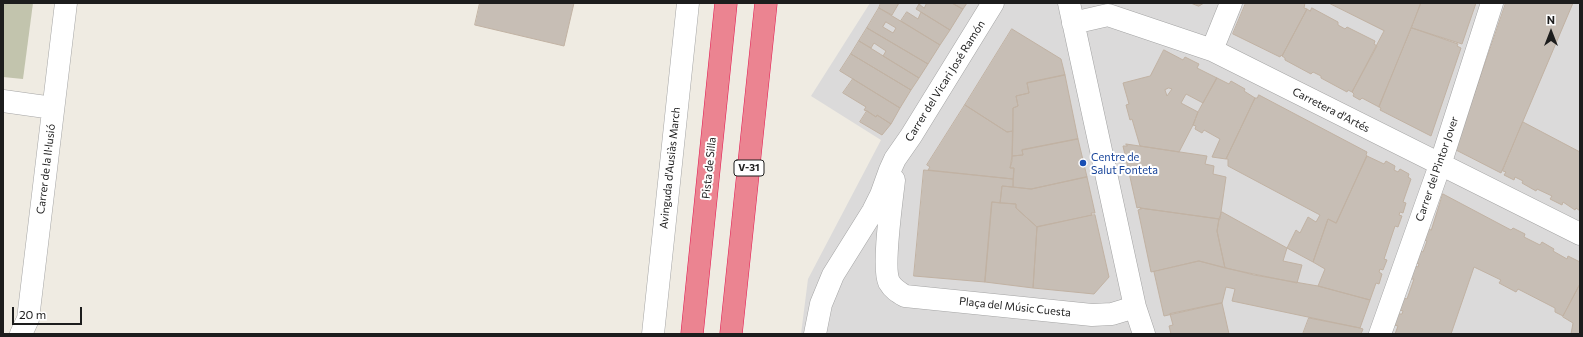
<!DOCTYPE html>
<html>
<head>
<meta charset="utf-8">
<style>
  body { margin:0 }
  #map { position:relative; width:1583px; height:337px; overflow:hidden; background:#efebe2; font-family:Commissioner,sans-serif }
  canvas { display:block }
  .frame { position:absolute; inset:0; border:4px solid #1d1d1d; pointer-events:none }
  .north { position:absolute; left:1531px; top:12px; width:40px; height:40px; -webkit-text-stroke:3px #fff; paint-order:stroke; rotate:0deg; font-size:11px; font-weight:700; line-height:16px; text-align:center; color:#1d1d1d }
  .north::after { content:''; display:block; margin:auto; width:14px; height:18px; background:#1d1d1d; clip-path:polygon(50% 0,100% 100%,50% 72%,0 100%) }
  .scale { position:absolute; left:12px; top:307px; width:70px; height:18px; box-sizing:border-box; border:2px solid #1d1d1d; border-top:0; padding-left:5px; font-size:12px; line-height:14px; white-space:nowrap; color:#1d1d1d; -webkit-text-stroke:3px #fff; paint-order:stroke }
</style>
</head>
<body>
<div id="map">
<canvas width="1583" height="337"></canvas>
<div class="frame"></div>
<div class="north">N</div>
<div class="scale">20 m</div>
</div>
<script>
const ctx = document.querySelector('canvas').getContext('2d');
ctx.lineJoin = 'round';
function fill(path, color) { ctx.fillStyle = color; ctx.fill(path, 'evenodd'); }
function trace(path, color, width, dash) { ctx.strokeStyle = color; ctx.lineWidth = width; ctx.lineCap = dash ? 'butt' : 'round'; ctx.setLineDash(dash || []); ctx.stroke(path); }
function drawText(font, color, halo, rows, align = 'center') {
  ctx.font = font + ' Commissioner,sans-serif'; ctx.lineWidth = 4; ctx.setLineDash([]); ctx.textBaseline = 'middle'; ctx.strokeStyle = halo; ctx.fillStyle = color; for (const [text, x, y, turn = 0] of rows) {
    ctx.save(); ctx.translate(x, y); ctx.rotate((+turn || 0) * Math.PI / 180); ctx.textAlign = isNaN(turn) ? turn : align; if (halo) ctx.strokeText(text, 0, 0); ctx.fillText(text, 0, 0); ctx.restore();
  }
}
fill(new Path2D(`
  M870,3H1580V334H801L808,279L881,140L811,96Z`), '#dbdada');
fill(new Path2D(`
  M3,3H33L23,79L3,77Z`), '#c2c4ad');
const building = new Path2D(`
  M480,3H574L564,46L475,25Z
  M881,3H899L892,15L879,8Z
  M927,3H952L963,9L950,30L916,9L919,4L924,8Z
  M952,3H967L963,9Z
  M1191,3H1204L1199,6Z
  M1246,3H1305L1304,8L1307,9L1282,56L1281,55L1280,57L1233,34Z
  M1329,3H1421L1379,107L1362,98L1360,100L1353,96L1354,94L1352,92L1384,31Z
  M1421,3H1476L1462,44L1412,28Z
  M1506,3H1573L1501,173L1456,150Z
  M879,8L940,45L928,64L867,28ZM886,22L896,28L893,33L883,27Z
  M1312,8L1338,22V25L1345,29L1347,27L1375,41L1374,44L1377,46L1352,92L1348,90L1347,92L1321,78V76L1313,72L1311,74L1285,60V58L1282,56L1307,9L1310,11Z
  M907,12L918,19L921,12L950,30L940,45L901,21Z
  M867,28L928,64L919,78L883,56L886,51L874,43L871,48L859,41Z
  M1412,28L1458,44L1457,46L1461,48L1431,136L1380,110L1381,108L1379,107Z
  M1012,29L1061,59L1065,75L1027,83L1029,93L1016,96L1018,106L1013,108V131L1007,132L965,105Z
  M859,41L919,78L911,90L851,54Z
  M1164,50L1183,60L1185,57L1199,64L1197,68L1217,78L1203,103L1186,94L1181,103L1198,112L1193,125L1179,152L1140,146L1132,119L1130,120L1126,105L1129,104L1123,83L1150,76ZM1169,88L1172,89L1167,96L1165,90Z
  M851,54L911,90L900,108L840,71Z
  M1065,75L1078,139L1022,150L1023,155L1012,156L1013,108L1018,106L1016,96L1029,93L1027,83Z
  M1217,78L1229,84L1231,81L1245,89L1244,91L1255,98L1226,159L1212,157L1220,139L1204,130L1202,133L1195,129L1196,126L1193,125L1198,112Z
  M853,79L900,108L891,124L877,115L876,117L867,111L864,110L866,107L843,93Z
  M1259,95L1367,152L1366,155L1367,156L1336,223L1328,219L1313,262L1287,248L1296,230L1300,233L1308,217L1316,222L1320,215L1228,166V159H1226L1255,98H1257Z
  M965,105L1007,132L1013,131L1012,161L1010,168H1014L1013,179L928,170L930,167L927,165Z
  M867,111L876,117L877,115L891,124L882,135L860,122Z
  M1523,122L1580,152V211L1576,208L1575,210L1563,202L1562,205L1550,199L1552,196L1537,189L1536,191L1522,183L1523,181L1515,177L1514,180L1504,175L1506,172L1503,171Z
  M1078,139L1087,177L1031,189L1013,187L1014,168H1010L1012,156L1023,155L1022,150Z
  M1126,144L1207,156L1205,164L1214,166L1213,174L1226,177L1220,219L1140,208V207L1137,208L1123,146H1127Z
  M1367,156L1384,164L1386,161L1395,166L1394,170L1398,172L1400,169L1409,174L1408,177L1411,179L1403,202L1406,203L1403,213L1400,212L1399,215L1402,216L1398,227L1395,226L1384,259L1387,260L1383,270L1380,269L1379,272L1382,274L1379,284L1376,283L1370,300L1318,286L1325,269L1313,262L1328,219L1336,223Z
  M924,170L1013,179V187L1002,186L1000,203L992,202L985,282L914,276Z
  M1087,177L1095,213H1091L1092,215L1037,227L1016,208V204L1000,203L1002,186L1031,189Z
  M1443,194L1511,230L1513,228L1525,234L1524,237L1540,245L1542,242L1554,249L1553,251L1567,259L1568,256L1580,262V284L1563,316L1555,312V308L1518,289L1516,292L1499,283L1501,280L1474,267L1451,334H1395L1398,326L1394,325L1398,314H1402L1403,311L1400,310L1404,298L1407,299L1414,279H1411L1415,266L1418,267L1419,264L1416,263L1420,251L1423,252L1427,241L1424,240L1428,229L1431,230Z
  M992,202L1016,204V208L1037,227L1033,288L985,282Z
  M1140,208L1219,219L1217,231L1225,268L1199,261L1151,272L1138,210L1141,209Z
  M1222,212L1287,248L1283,261L1302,265L1297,283L1225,268L1217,231L1219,219Z
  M1095,215L1109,277L1094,294L1033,288L1037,227Z
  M1199,261L1254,275L1318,286L1370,300L1360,328L1232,301L1235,289L1226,287L1222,303L1164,316L1154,272Z
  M1580,284V334H1571L1573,323L1563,317Z
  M1222,303L1229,334H1171L1169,326L1173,325L1170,314Z
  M1309,318L1360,328L1363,329L1361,334H1303Z`);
fill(building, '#c7beb5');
trace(building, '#c1b2a3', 1);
const minor = new Path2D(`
  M1069,3L1135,307L1144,334
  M1073,23L1108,15L1212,50L1580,234
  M1212,50L1231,3
  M3,101L53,108
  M894,180C892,199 882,267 889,282C893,289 898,292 905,296L1092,315L1112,314L1135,307
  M21,334L28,319L66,3
  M653,334L688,3
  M815,334L821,304L833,275L873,211L881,195L890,170L895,159L911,136L993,3
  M1380,334L1440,165L1492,3`);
const highway = new Path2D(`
  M692,334L726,3
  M731,334L766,3`);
trace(minor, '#a4a4a4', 23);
trace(highway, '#e21a51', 23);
trace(minor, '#fff', 22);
trace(highway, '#eb8491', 22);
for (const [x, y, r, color] of [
  [1083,163,4,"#1a4fb4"]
]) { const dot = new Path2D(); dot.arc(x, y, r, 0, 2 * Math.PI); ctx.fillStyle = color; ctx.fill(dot); trace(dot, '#fff', 1.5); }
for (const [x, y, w] of [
  [749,168,30]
]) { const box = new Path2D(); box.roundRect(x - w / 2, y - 8, w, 16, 3); ctx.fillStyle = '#fff'; ctx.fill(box); trace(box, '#1d1d1d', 1); }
drawText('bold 10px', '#1d1d1d', null, [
  ["V-31",749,168]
]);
drawText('11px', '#1d1d1d', '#fff', [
  ["Carrer del Vicari José Ramón",945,81,-58],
  ["Carretera d'Artés",1331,110,27],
  ["Avinguda d'Ausiàs March",670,168,-84],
  ["Pista de Silla",709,168,-84],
  ["Carrer de la Il·lusió",46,169,-83],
  ["Carrer del Pintor Jover",1437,169,-71],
  ["Plaça del Músic Cuesta",1015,307,6]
]);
drawText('11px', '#164399', '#fff', [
  ["Centre de",1091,157],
  ["Salut Fonteta",1091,170]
], 'left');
</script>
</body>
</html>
